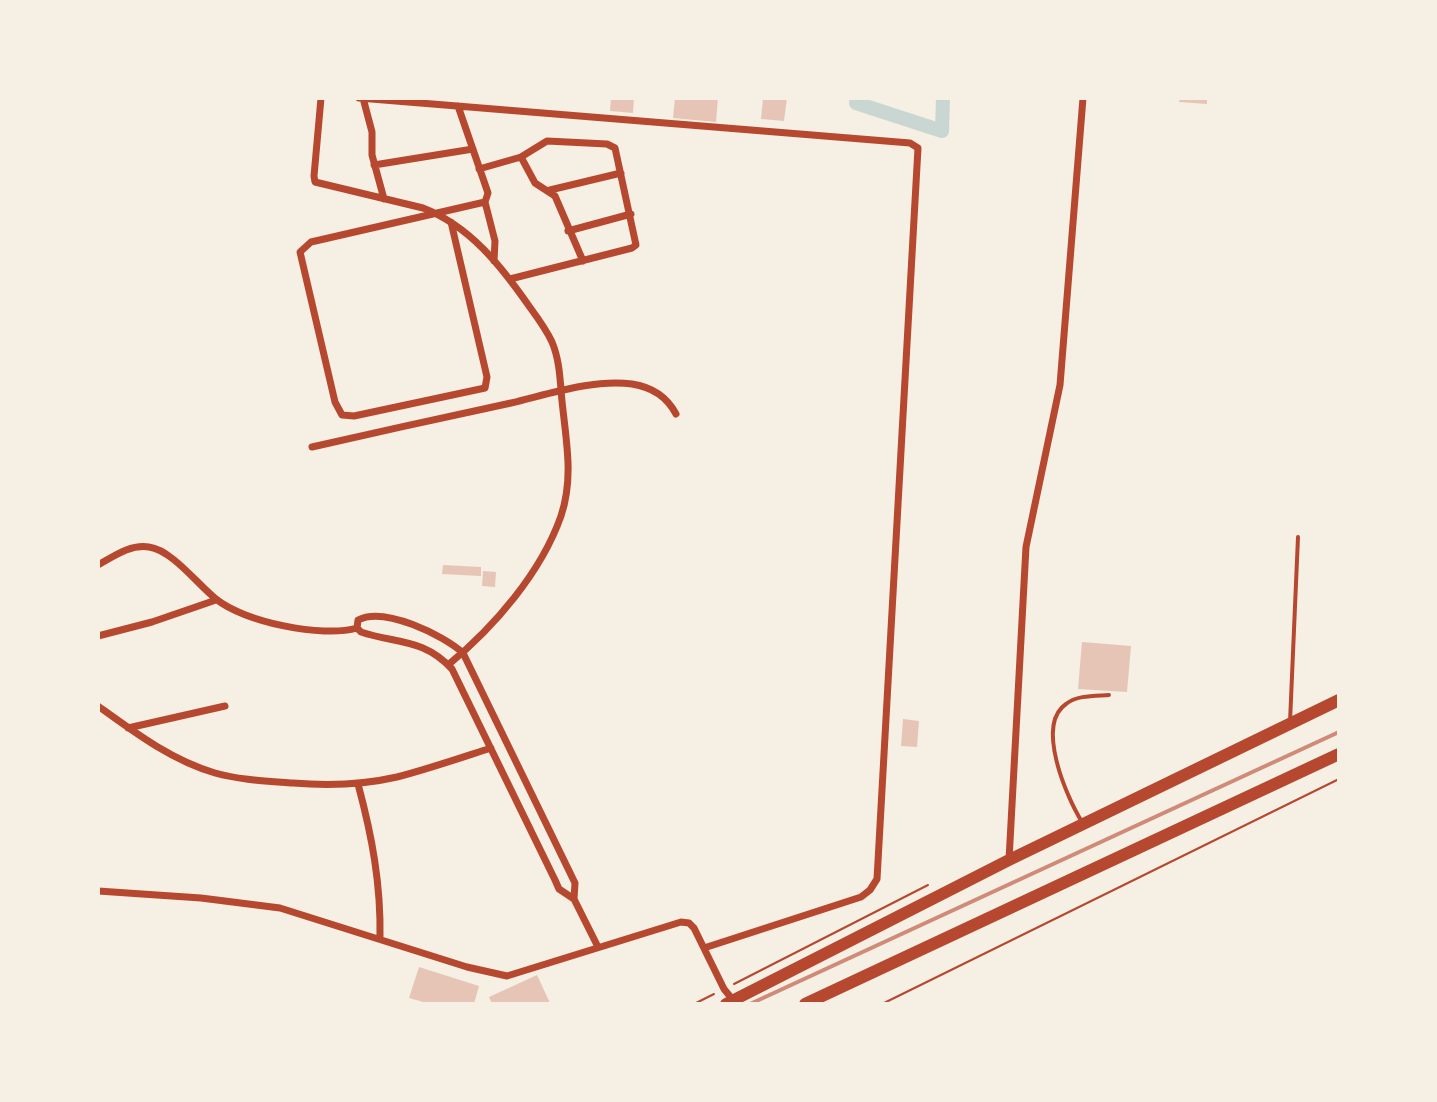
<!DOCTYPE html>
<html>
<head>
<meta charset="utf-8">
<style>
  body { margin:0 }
  #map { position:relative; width:1437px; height:1102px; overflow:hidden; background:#f6efe4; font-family:Poppins,sans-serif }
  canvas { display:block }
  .frame { position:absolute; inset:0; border:100px solid #f6efe4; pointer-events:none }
</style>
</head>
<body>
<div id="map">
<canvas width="1437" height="1102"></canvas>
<div class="frame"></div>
</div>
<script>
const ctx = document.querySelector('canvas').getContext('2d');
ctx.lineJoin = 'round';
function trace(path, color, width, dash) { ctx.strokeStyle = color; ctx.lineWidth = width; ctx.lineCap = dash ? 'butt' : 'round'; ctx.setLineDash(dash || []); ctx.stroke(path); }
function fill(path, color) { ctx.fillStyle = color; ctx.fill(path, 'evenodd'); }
trace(new Path2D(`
  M857,98L856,103L942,131L943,98`), '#c9d6d2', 14);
fill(new Path2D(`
  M611,98H634L633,113L610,111Z
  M675,98H718L716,122L673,118Z
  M763,98H787L784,121L761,119Z
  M1180,98H1207V104L1179,102Z
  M443,565L481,567V576L442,574Z
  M483,571L496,572L495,587L482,586Z
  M1082,642L1131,646L1127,692L1078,689Z
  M903,719L919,721L917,747L901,746Z
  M419,967L479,986L474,1004H430L409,998Z
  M537,975L550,1003L492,1004L489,997Z`), '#e6c5b7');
trace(new Path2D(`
  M734,984L928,885
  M694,1004L714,994
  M882,1004L1339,779`), '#b5482f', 2);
trace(new Path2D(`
  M1290,722L1298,537
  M1082,822C1067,798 1035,725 1066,704C1077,695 1095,696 1109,695`), '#b5482f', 4);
trace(new Path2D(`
  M321,98L314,176L315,182L423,208C470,226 501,266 529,306C537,317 546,329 552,342C560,361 560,381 562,401C566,441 574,477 561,516C541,573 494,627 448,665
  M359,98L910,143L918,148L877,879L870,890L861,897L704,948
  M363,98L372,132V155L384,199
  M521,157L535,183L555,196L583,261
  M374,165L473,149
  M479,169L521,157L547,141L607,144L615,148L636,245L632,248L510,279
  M550,190L621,173
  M485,202L495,241L494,261
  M451,222L487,377L485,388L354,416L342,415L335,402L300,252L311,242L485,202L488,193L458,106
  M568,231L631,214
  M312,447C378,432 445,417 511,403C549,394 593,379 632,384C652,387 667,397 676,414
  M98,565C114,556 130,544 149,547C172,550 198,585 216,599C244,622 322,638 357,628
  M98,636L152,622L216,600
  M98,706C134,732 171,760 215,773C240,780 267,781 293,783C329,786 362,785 397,777C428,769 460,758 491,748
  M128,728L225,706
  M358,784C372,836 381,884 380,938
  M1009,860L1026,547L1060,385L1083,98
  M98,891L201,898L280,908L467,967L507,976L681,922L689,923L694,928L724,989L733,1000
  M574,899L559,889L555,880L452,669C423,638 397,644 361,632L357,628L358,620C384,606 443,635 463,653L575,883L574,899L598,947`), '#b5482f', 7);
trace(new Path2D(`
  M726,1004L1009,860L1339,700
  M805,1004L1339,754`), '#b5482f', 12);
trace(new Path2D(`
  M750,1004L1339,732`), '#cf8b77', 4);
</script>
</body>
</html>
